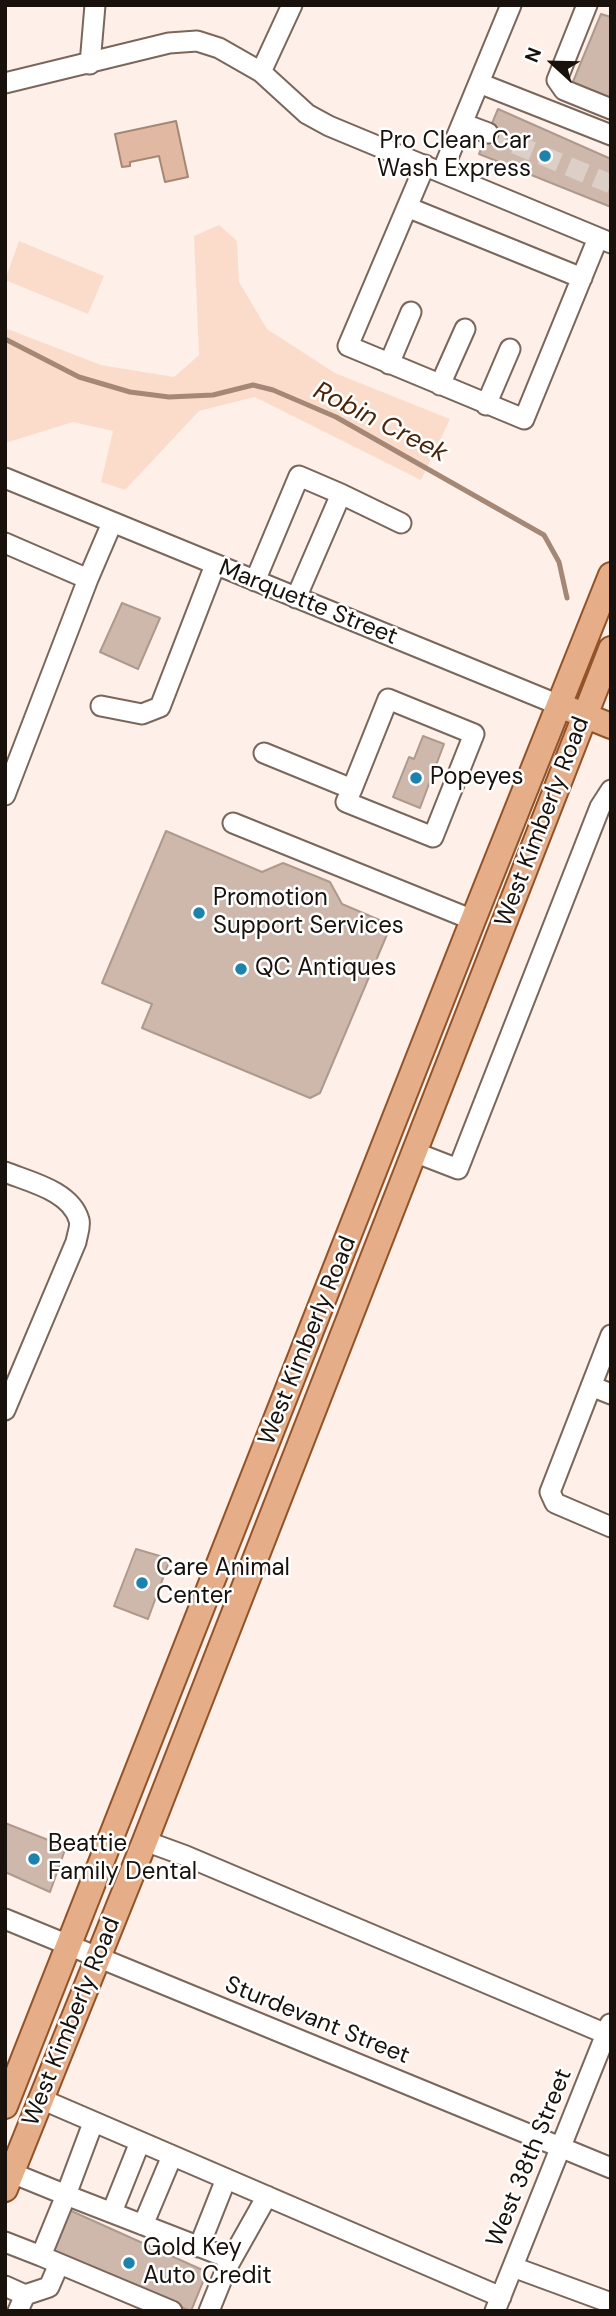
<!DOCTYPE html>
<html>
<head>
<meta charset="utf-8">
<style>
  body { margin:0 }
  #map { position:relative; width:616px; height:2316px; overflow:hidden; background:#fef0e8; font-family:"DM Sans",sans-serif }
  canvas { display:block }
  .frame { position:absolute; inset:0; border:7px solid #18110c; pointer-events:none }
  .north { position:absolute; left:518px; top:28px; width:70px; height:70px; -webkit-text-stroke:5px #fff; paint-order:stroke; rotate:292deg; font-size:19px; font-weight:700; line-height:28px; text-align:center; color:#18110c }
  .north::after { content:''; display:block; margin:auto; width:24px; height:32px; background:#18110c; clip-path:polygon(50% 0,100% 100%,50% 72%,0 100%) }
</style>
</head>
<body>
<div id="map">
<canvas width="616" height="2316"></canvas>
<div class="frame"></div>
<div class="north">N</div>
</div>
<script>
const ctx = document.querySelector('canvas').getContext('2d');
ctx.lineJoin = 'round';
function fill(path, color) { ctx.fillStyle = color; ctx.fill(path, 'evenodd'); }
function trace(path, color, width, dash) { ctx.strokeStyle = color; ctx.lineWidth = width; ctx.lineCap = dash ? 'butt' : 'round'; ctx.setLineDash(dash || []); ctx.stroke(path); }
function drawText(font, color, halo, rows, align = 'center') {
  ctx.font = font + ' "DM Sans",sans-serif'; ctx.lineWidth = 5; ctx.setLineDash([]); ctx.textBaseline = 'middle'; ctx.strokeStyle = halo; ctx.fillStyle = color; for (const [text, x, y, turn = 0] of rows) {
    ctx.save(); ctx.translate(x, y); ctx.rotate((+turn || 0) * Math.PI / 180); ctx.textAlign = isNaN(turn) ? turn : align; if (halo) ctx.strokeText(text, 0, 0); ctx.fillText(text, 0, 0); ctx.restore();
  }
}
fill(new Path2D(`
  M219,225L237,241L239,282L267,329L335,373L450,419L421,480L255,397L199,411L125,490L101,482L113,431L73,422L5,443V328L101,365L174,377L199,355L194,236Z
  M19,241L104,276L88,314L5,280Z`), '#fbdccb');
const water = new Path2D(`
  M176,121L188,177L165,182L159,156L130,162V166L122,167L115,134Z`);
fill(water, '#e1b9a2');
trace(water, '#a58775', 2);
trace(new Path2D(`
  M5,339L79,377L130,392L169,397L213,395L253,385L273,390L336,417L544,535L559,562L567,598`), '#a58775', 5);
const building = new Path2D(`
  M601,14L611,17V99L572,84Z
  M498,109L611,159V207L479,154Z
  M122,603L160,618L138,669L100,652Z
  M423,736L444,744L420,808L393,797L409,757L414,759Z
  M166,831L262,872L283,863L330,882L342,904L391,925L320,1093L310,1098L142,1028L152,1004L102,983Z
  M136,1549L170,1559L148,1619L114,1606Z
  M5,1823L66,1847L50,1892L5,1872Z
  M67,2209L207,2272L191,2311L48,2255Z`);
fill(building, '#ceb8ab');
trace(building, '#af998d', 2);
trace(new Path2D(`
  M488,133L611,184`), '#dccfc7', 19, [19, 10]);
const minor = new Path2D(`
  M587,5L557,80L564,90L611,109
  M90,64L95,5
  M261,72L292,5
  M5,83L169,43L197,41L219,48L261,72L307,114L329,126L611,243
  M479,83L611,135
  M464,124L488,133
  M425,165L348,346L524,419L598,238
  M442,172L511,5
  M407,207L582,278
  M389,364L411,312
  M440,385L465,329
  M486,405L510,349
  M5,478L559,705
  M341,494L401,523
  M5,543L88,579
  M255,581L299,476L341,494L296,598
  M101,706L142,714L160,707L215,565
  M264,753L352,789L388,699L474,734L433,837L346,802L352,789
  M5,795L88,579L112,523
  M233,823L473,920
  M414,1152L458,1169L600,807L611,790
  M5,1172C30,1182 71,1191 79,1220C81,1226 77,1235 76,1242L5,1410
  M611,1335L550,1492L555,1503L611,1527
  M591,1386L611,1394
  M145,1841L186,1856L611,2036
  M5,1919L611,2168
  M41,2099L501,2297
  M93,2123L66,2195L231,2259
  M112,2212L140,2142
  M143,2225L172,2156
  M5,2242L41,2256L66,2195L12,2173
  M199,2247L226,2179
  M41,2256L172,2311
  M513,2267L611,2303
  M5,2286L25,2295L18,2311
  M25,2295L49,2287L59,2264
  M209,2311L226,2269L267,2196
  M495,2311L610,2024`);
const major = new Path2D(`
  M569,709L611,726
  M5,2106L473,920L611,575
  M5,2189L145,1841L611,649`);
trace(minor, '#7a665a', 23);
trace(major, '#925329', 28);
trace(minor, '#fff', 19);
trace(major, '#e5ad88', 24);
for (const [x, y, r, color] of [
  [545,156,7,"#1d82ac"],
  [416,778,7,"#1d82ac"],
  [199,913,7,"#1d82ac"],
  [241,969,7,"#1d82ac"],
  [142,1583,7,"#1d82ac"],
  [34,1859,7,"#1d82ac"],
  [129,2263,7,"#1d82ac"]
]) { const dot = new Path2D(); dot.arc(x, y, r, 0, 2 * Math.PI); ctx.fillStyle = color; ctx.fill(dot); trace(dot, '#fff', 2.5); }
drawText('24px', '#18110c', '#fff', [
  ["Pro Clean Car",531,142,"right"],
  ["Wash Express",531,170,"right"],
  ["Popeyes",430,778],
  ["Promotion",213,899],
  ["Support Services",213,927],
  ["QC Antiques",255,969],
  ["Care Animal",156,1569],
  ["Center",156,1597],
  ["Beattie",48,1845],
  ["Family Dental",48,1873],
  ["Gold Key",143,2249],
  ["Auto Credit",143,2277]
], 'left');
drawText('24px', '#18110c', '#fff', [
  ["Marquette Street",308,603,22],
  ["West Kimberly Road",543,822,-69],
  ["West Kimberly Road",308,1341,-68],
  ["Sturdevant Street",317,2021,22],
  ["West Kimberly Road",72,2022,-68],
  ["West 38th Street",530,2158,-68]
]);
drawText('italic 26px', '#4b250a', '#fff', [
  ["Robin Creek",380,423,27]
]);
</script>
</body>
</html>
